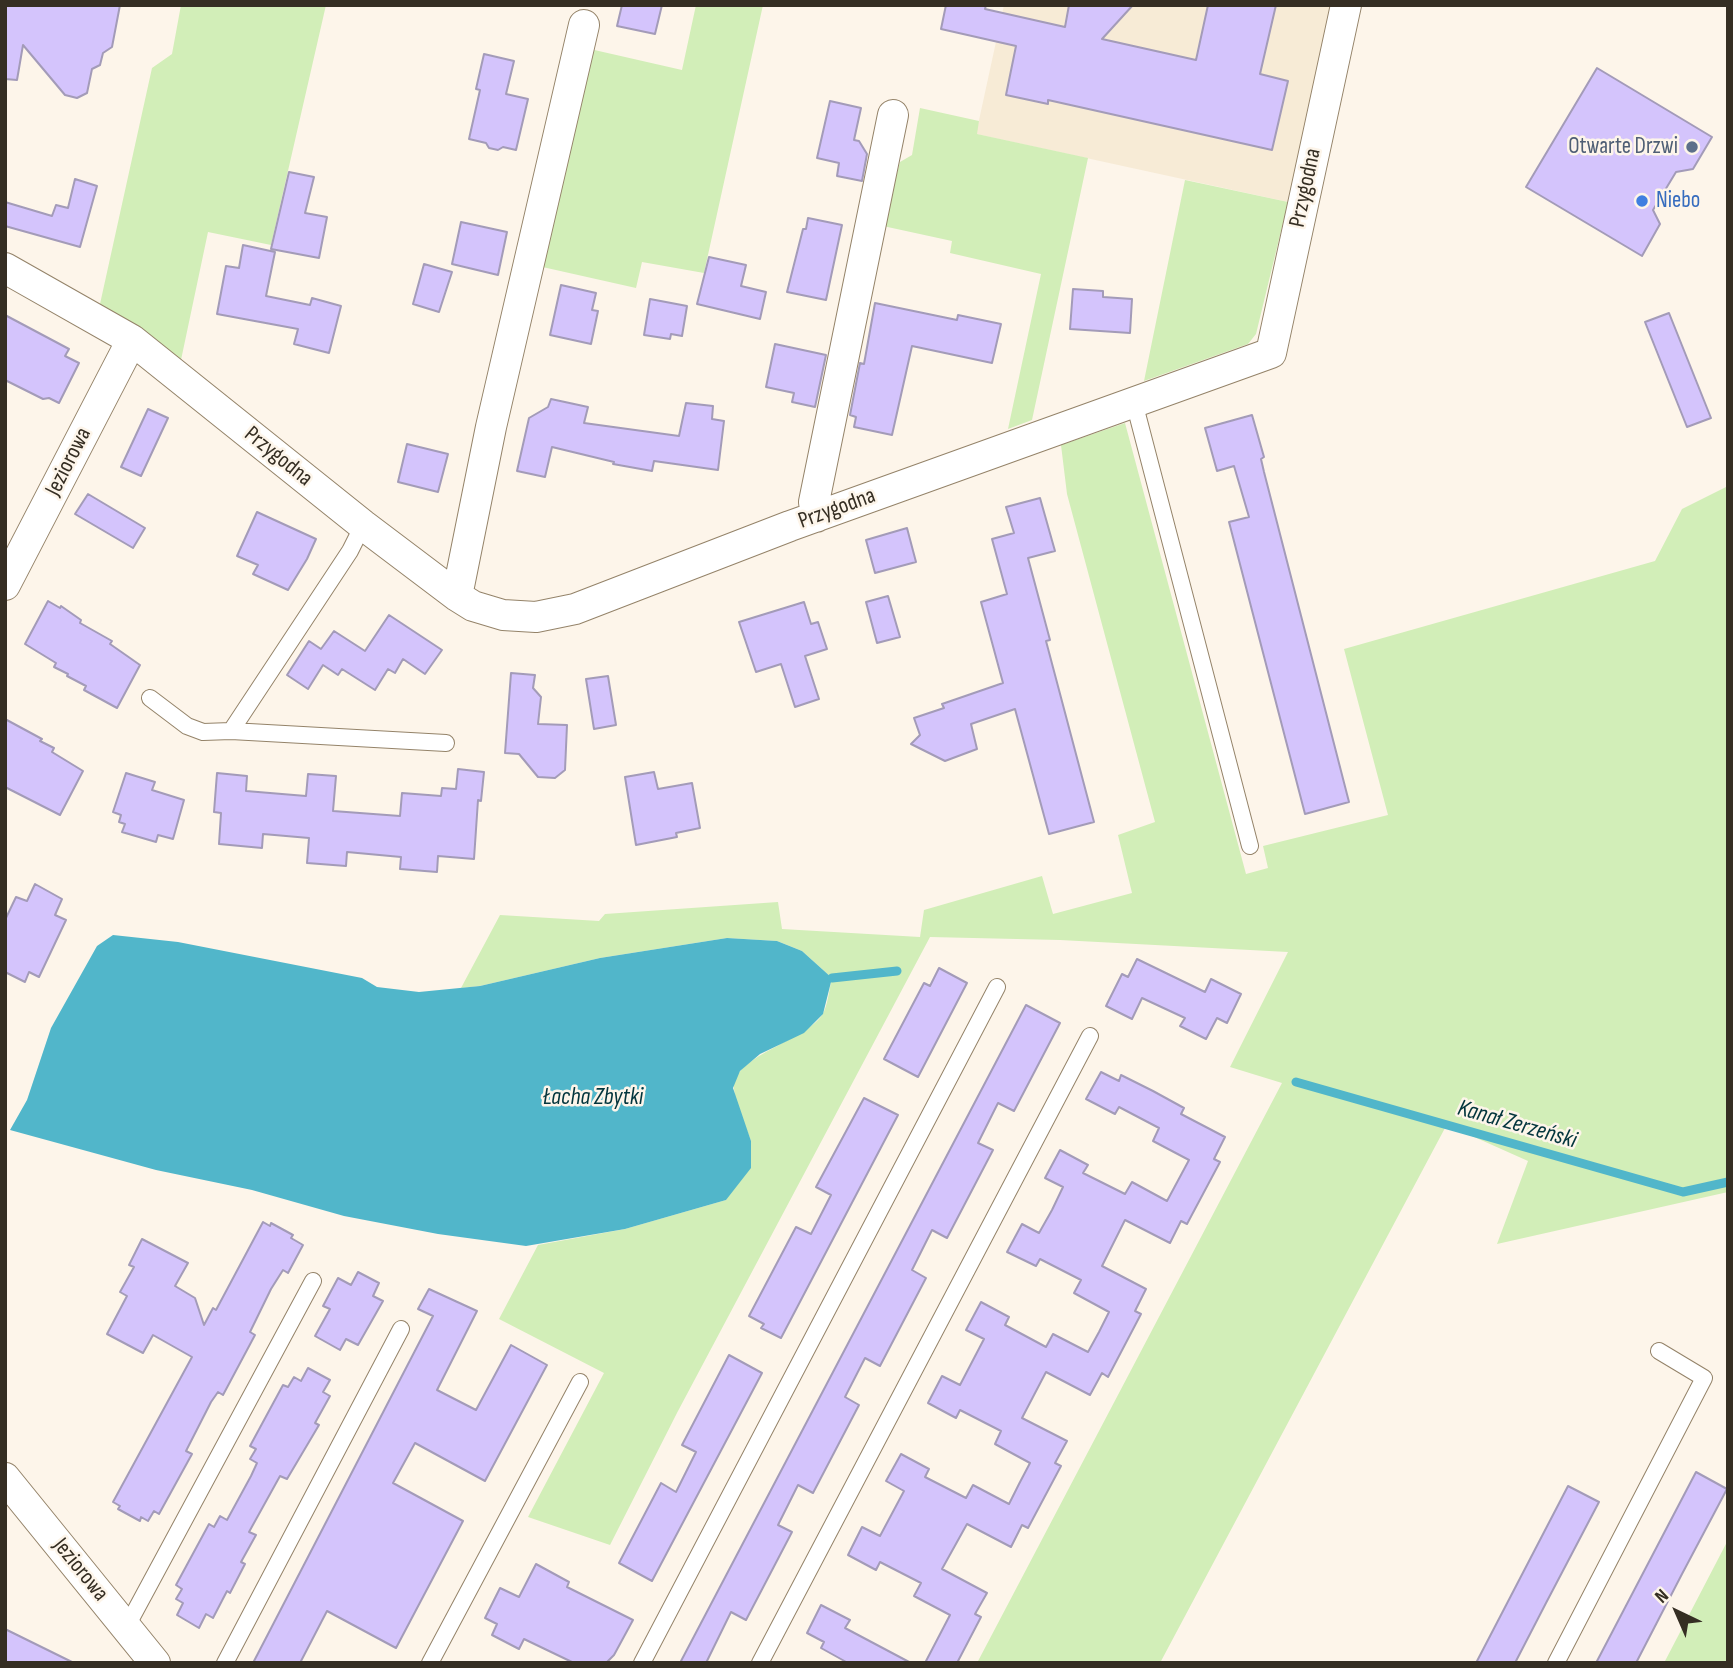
<!DOCTYPE html>
<html>
<head>
<meta charset="utf-8">
<style>
  body { margin:0 }
  #map { position:relative; width:1733px; height:1668px; overflow:hidden; background:#fdf5ea; font-family:"Sofia Sans Condensed",sans-serif }
  canvas { display:block }
  .frame { position:absolute; inset:0; border:7px solid #352e23; pointer-events:none }
  .north { position:absolute; left:1642px; top:1577px; width:70px; height:70px; -webkit-text-stroke:5px #fdf5ea; paint-order:stroke; rotate:316deg; font-size:19px; font-weight:700; line-height:28px; text-align:center; color:#352e23 }
  .north::after { content:''; display:block; margin:auto; width:24px; height:32px; background:#352e23; clip-path:polygon(50% 0,100% 100%,50% 72%,0 100%) }
</style>
</head>
<body>
<div id="map">
<canvas width="1733" height="1668"></canvas>
<div class="frame"></div>
<div class="north">N</div>
</div>
<script>
const ctx = document.querySelector('canvas').getContext('2d');
ctx.lineJoin = 'round';
function fill(path, color) { ctx.fillStyle = color; ctx.fill(path, 'evenodd'); }
function trace(path, color, width, dash) { ctx.strokeStyle = color; ctx.lineWidth = width; ctx.lineCap = dash ? 'butt' : 'round'; ctx.setLineDash(dash || []); ctx.stroke(path); }
function drawText(font, color, halo, rows, align = 'center') {
  ctx.font = font + ' "Sofia Sans Condensed",sans-serif'; ctx.lineWidth = 5; ctx.setLineDash([]); ctx.textBaseline = 'middle'; ctx.strokeStyle = halo; ctx.fillStyle = color; for (const [text, x, y, turn = 0] of rows) {
    ctx.save(); ctx.translate(x, y); ctx.rotate((+turn || 0) * Math.PI / 180); ctx.textAlign = isNaN(turn) ? turn : align; if (halo) ctx.strokeText(text, 0, 0); ctx.fillText(text, 0, 0); ctx.restore();
  }
}
fill(new Path2D(`
  M1004,5H1331L1288,202L976,134Z`), '#f7ebd6');
fill(new Path2D(`
  M181,5H326L271,245L208,232L181,360L100,304L152,68L172,54Z
  M696,5H763L704,273L642,262L636,288L538,266L590,49L682,70Z
  M920,108L979,121L977,134L1088,158L1032,420L1008,429L1041,274L950,253L952,241L883,226L900,162L912,155Z
  M1185,180L1288,202L1256,334L1248,344L1144,381Z
  M1125,423L1246,874L1268,868L1263,846L1388,815L1344,649L1655,561L1682,509L1728,486V1192L1497,1244L1528,1161L1472,1136L1445,1128L1160,1663H977L1282,1083L1230,1067L1288,952L1060,940L930,937L678,1411L610,1545L528,1517L604,1373L499,1319L538,1245L625,1229L726,1200L751,1141C746,1127 735,1104 734,1089C731,1056 804,1042 822,1015C828,1006 829,989 832,978L802,951L777,941L727,938L600,958L480,986L461,988L500,915L599,921L605,914L778,902L782,929L920,937L924,910L1042,876L1053,914L1132,893L1118,835L1155,822L1067,494L1061,445Z
  M1728,1540V1663H1664Z`), '#d2eeb8');
fill(new Path2D(`
  M113,935L178,942L362,978L377,987L419,992L480,986L600,958L727,938L777,941L802,951L832,978L823,1014L804,1033L760,1054L740,1071L733,1088L751,1141V1168L726,1200L625,1229L526,1246L438,1234L344,1216L252,1190L156,1170L10,1130L27,1100L51,1028L97,946Z`), '#51b6ca');
trace(new Path2D(`
  M832,978L897,971
  M1296,1082L1683,1192L1728,1182`), '#51b6ca', 9);
const building = new Path2D(`
  M5,5H120L112,47L103,53L100,65L92,69L87,93L77,98L65,95L23,45L17,80L5,79Z
  M622,5H662L655,34L617,26Z
  M946,5H986L985,9L1065,27L1069,5H1133L1102,39L1196,60L1208,5H1276L1260,74L1288,81L1272,150L1048,100V104L1006,95L1016,46L941,29Z
  M484,54L514,61L506,94L528,99L516,150L503,147L498,150L489,148L486,143L469,139L480,90L476,89Z
  M1597,68L1712,137L1693,169L1676,172L1653,210L1660,224L1642,256L1526,187Z
  M830,101L861,108L854,140L859,141L867,154L862,181L837,176L839,163L817,158Z
  M289,172L314,177L305,213L327,217L319,258L271,249Z
  M75,179L97,186L80,247L5,226V202L52,216L56,205L68,208Z
  M808,218L842,225L826,300L787,292L803,229H806Z
  M461,222L507,232L498,275L452,264Z
  M243,245L275,252L266,296L310,305L312,298L341,306L329,353L294,344L298,329L217,314L226,266L239,268Z
  M709,257L746,265L741,286L766,292L760,319L697,304Z
  M424,264L452,272L439,312L413,304Z
  M561,285L596,293L592,310L598,311L591,344L550,335Z
  M1073,289L1103,291V297L1132,299L1130,333L1070,329Z
  M650,299L687,306L682,336L671,334L670,339L644,335Z
  M875,303L957,320L958,315L1001,324L992,363L912,346L892,435L854,427L856,417L850,415L860,363L864,364Z
  M1669,313L1711,418L1687,427L1645,322Z
  M5,315L69,349L65,356L79,363L59,403L49,398L43,399L5,380Z
  M775,344L826,355L815,407L792,402L794,393L766,387Z
  M551,399L588,407L584,423L679,436L686,403L713,406L712,419L724,421L718,470L654,461L652,471L613,464L614,462L552,447L545,477L517,471L529,418L548,407Z
  M148,409L168,418L141,476L121,467Z
  M1252,415L1264,457L1261,459L1264,472L1349,802L1305,814L1229,522L1249,517L1234,466L1217,471L1205,428Z
  M407,444L448,454L438,492L398,482Z
  M88,494L145,528L133,548L75,514Z
  M1040,498L1055,551L1028,558L1050,640L1046,641L1094,822L1049,834L1015,709L971,724L977,749L945,761L911,744L920,735L914,718L944,708L942,704L1003,683L981,602L1007,594L992,539L1014,533L1006,507Z
  M257,512L316,539L307,559L288,590L253,574L258,565L237,556Z
  M907,528L916,562L875,573L866,540Z
  M888,596L900,637L877,643L866,602Z
  M48,601L60,608L61,606L81,620L80,623L112,641L110,644L140,665L117,708L84,690L86,686L67,676L68,674L54,667L56,663L25,644Z
  M804,602L811,624L818,622L827,649L805,656L819,699L795,707L781,664L756,672L739,622Z
  M389,615L442,650L425,674L403,659L395,673L388,669L375,690L342,669L338,675L323,665L308,689L287,675L309,641L321,649L334,631L365,651Z
  M511,673L535,675L533,688L541,697L538,724L567,725L565,770L555,778L538,777L519,754L505,753Z
  M608,676L616,725L594,729L586,679Z
  M5,719L42,739L40,741L54,748L52,752L83,771L60,815L5,787Z
  M458,769L484,772L481,801L478,800L474,859L438,856L437,872L400,869L401,857L347,852L346,866L307,863L309,838L263,834L262,848L219,844L221,813L214,812L217,773L247,776L246,791L306,796L308,774L336,776L333,811L400,816L402,793L441,796L442,788L456,789Z
  M654,772L658,789L692,783L700,828L676,833L677,837L636,845L625,777Z
  M126,773L155,782L152,790L184,800L173,839L158,835L156,842L122,832L125,824L119,822L121,815L113,812Z
  M35,884L62,899L55,915L66,920L39,977L29,972L25,982L5,972V920L16,897L27,901Z
  M1137,959L1205,992L1211,979L1241,994L1227,1023L1217,1018L1206,1039L1180,1026L1185,1018L1142,998L1132,1019L1106,1006L1122,974L1128,977Z
  M939,968L967,983L918,1077L884,1059L924,983L930,986Z
  M1026,1005L1060,1023L1014,1111L998,1103L978,1143L993,1150L947,1238L932,1230L912,1270L926,1278L880,1366L865,1358L845,1397L859,1405L813,1493L798,1485L778,1525L792,1532L746,1620L731,1612L706,1663H680Z
  M1101,1072L1119,1081L1121,1075L1153,1091L1184,1108L1181,1114L1225,1137L1214,1159L1220,1162L1187,1224L1181,1221L1170,1243L1125,1220L1102,1266L1146,1289L1135,1311L1141,1314L1108,1377L1102,1373L1090,1395L1046,1372L1022,1418L1067,1441L1055,1463L1061,1466L1028,1528L1022,1525L1011,1547L967,1524L942,1569L987,1593L975,1614L981,1617L957,1663H925L950,1615L914,1596L921,1583L880,1562L876,1570L848,1555L862,1527L880,1536L904,1491L886,1481L901,1454L929,1469L925,1477L966,1498L973,1485L1009,1504L1019,1484L1030,1463L995,1444L1001,1431L960,1410L956,1418L928,1403L942,1376L960,1385L984,1339L966,1330L981,1302L1009,1317L1005,1325L1046,1347L1053,1334L1088,1352L1099,1332L1109,1312L1074,1293L1081,1280L1040,1259L1036,1266L1007,1252L1022,1224L1039,1233L1052,1210L1063,1187L1045,1178L1060,1150L1088,1165L1083,1173L1125,1194L1132,1182L1167,1201L1189,1160L1153,1141L1159,1128L1119,1107L1115,1114L1086,1099Z
  M864,1098L898,1115L781,1338L761,1328L764,1324L749,1316L796,1227L811,1234L831,1195L816,1187Z
  M263,1222L270,1226L271,1223L293,1235L291,1238L303,1245L288,1273L283,1270L271,1289L250,1332L255,1335L223,1395L218,1392L211,1402L186,1451L192,1454L159,1514L154,1511L148,1521L141,1517L140,1521L118,1509L120,1506L113,1502L192,1357L153,1335L143,1353L107,1334L127,1296L120,1292L134,1267L129,1265L142,1239L188,1263L175,1286L195,1298L204,1325L213,1308L216,1310Z
  M358,1272L379,1283L373,1296L383,1301L358,1345L346,1339L340,1350L315,1336L330,1309L323,1306L338,1278L351,1285Z
  M429,1289L477,1311L437,1390L476,1410L511,1345L547,1365L485,1481L415,1443L393,1483L463,1521L396,1648L327,1611L300,1663H253L433,1316L418,1309Z
  M729,1355L762,1373L652,1581L619,1563L661,1483L676,1492L696,1452L682,1445Z
  M308,1368L330,1380L323,1392L330,1396L315,1423L319,1425L287,1479L280,1476L249,1532L256,1535L241,1562L245,1564L230,1593L227,1591L213,1618L206,1614L199,1628L177,1615L183,1603L176,1599L182,1589L176,1585L209,1524L214,1527L220,1516L227,1520L251,1476L257,1463L250,1459L256,1449L250,1446L283,1385L288,1387L294,1377L301,1381Z
  M1696,1472L1727,1489L1682,1574L1636,1663H1596Z
  M1568,1486L1599,1502L1546,1603L1515,1663H1476Z
  M536,1564L569,1582L567,1587L633,1620L614,1655L606,1663H574L524,1639L519,1649L492,1635L497,1624L485,1618L500,1588L519,1597Z
  M821,1605L850,1620L845,1628L911,1663H848L821,1648L824,1642L807,1633Z
  M5,1629L74,1663H5Z`);
fill(building, '#d4c4fc');
trace(building, '#a39bb8', 2);
const lane = new Path2D(`
  M1134,402L1250,846
  M150,698L187,726L203,732L231,731L350,551L363,525
  M231,731L446,743
  M126,1628L313,1281
  M225,1663L401,1329
  M430,1663L580,1382
  M642,1663L997,987
  M760,1663L1090,1036
  M1556,1663L1704,1378L1659,1351`);
const street = new Path2D(`
  M5,268L132,340L363,525L457,596L473,606L503,615L536,617L575,609L790,526L1271,353L1346,5
  M816,517L814,502L893,115
  M5,585L132,340
  M457,596L491,427L584,25
  M5,1478L155,1663`);
trace(lane, '#948369', 18);
trace(street, '#948369', 32);
trace(lane, '#fff', 16);
trace(street, '#fff', 30);
for (const [x, y, r, color] of [
  [1692,147,7,"#5c6f8a"],
  [1642,201,7,"#3f7fe0"]
]) { const dot = new Path2D(); dot.arc(x, y, r, 0, 2 * Math.PI); ctx.fillStyle = color; ctx.fill(dot); trace(dot, '#fdf5ea', 2.5); }
drawText('23px', '#4e5e75', '#fdf5ea', [
  ["Otwarte Drzwi",1678,147]
], 'right');
drawText('23px', '#352e23', '#fdf5ea', [
  ["Przygodna",1306,188,-78],
  ["Przygodna",278,457,39],
  ["Jeziorowa",69,462,-63],
  ["Przygodna",837,509,-20],
  ["Jeziorowa",80,1570,51]
]);
drawText('23px', '#366cbe', '#fdf5ea', [
  ["Niebo",1656,201]
], 'left');
drawText('italic 24px', '#03353d', '#fdf5ea', [
  ["Łacha Zbytki",593,1098],
  ["Kanał Zerzeński",1517,1125,16]
]);
</script>
</body>
</html>
